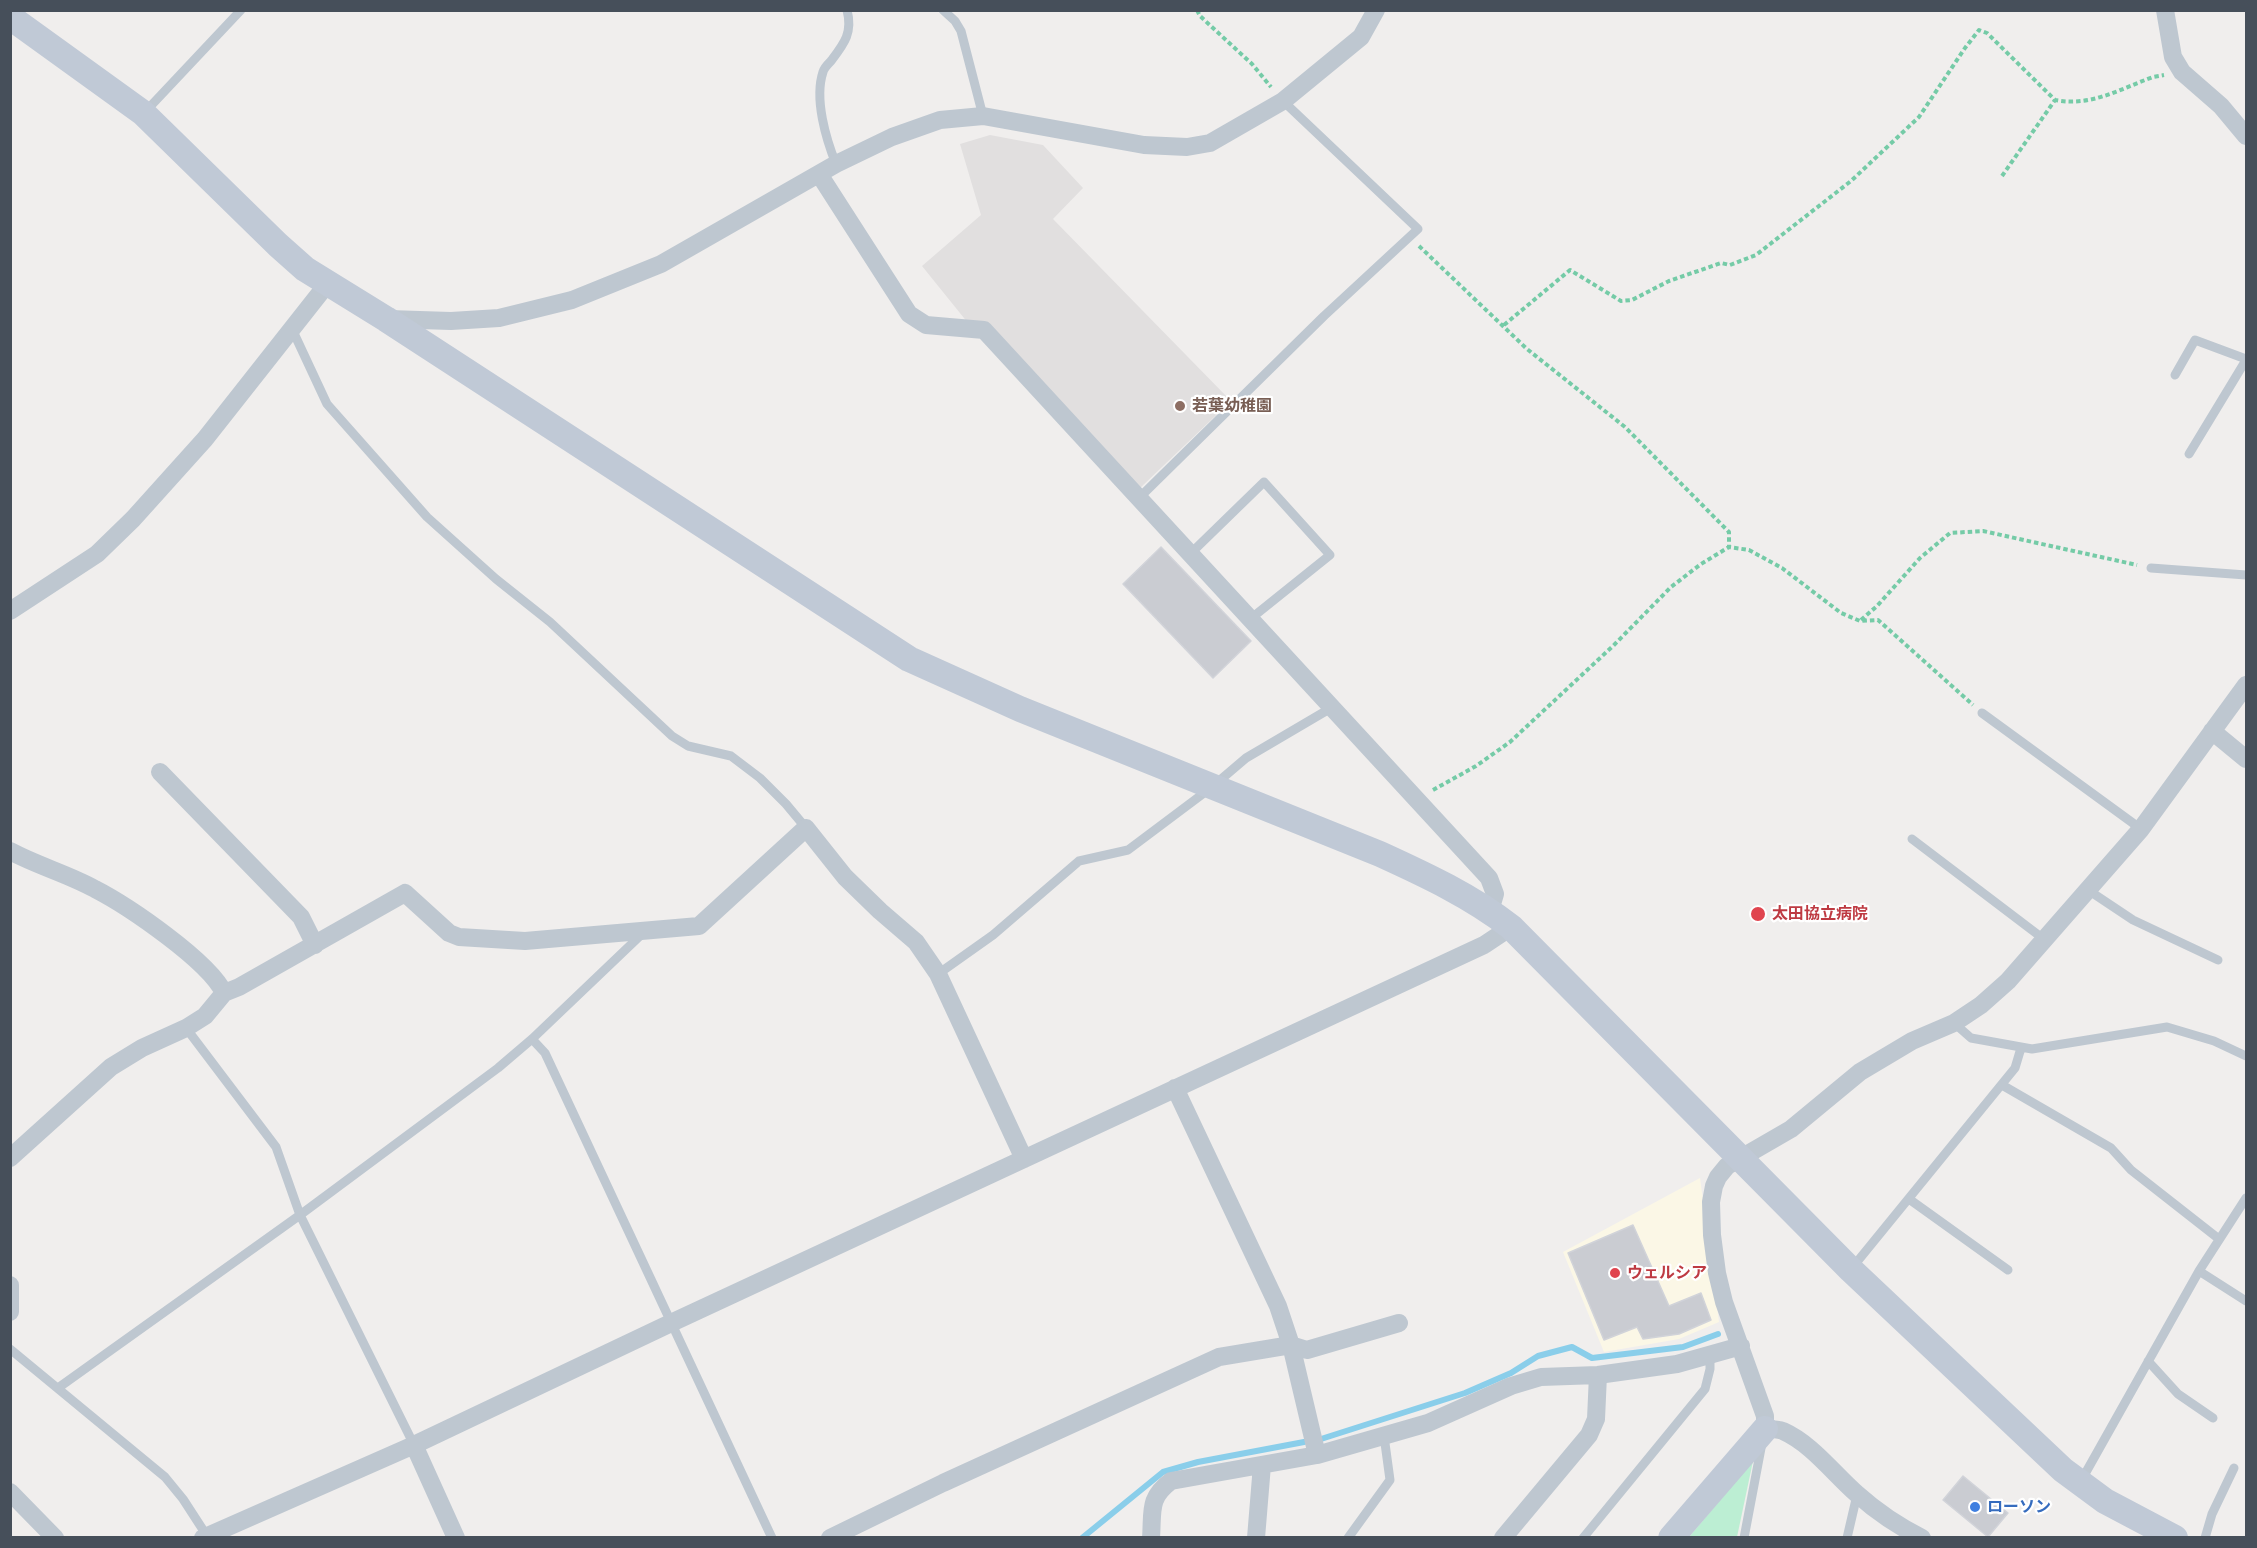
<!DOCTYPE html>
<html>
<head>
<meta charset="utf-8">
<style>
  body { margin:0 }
  #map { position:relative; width:2257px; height:1548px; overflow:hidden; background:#f0eeed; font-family:Montserrat,sans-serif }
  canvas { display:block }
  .frame { position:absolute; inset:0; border:12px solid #464f5a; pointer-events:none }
</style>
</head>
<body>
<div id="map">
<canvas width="2257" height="1548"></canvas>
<div class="frame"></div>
</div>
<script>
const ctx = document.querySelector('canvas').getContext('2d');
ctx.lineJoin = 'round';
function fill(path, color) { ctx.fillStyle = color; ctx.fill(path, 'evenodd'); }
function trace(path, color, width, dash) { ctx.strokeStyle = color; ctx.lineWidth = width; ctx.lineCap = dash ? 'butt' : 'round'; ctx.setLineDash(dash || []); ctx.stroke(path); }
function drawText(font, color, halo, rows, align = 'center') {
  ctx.font = font + ' Montserrat,"Noto Sans JP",sans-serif'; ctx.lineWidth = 4.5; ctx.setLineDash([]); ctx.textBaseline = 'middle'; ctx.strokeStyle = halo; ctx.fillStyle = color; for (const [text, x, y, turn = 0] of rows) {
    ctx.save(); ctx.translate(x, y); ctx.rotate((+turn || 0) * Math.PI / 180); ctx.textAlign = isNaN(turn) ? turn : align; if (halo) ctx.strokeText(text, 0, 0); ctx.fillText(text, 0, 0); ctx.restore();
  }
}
fill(new Path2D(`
  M1700,1178L1719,1322L1679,1339L1604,1352L1563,1252Z`), '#fbf7e6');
fill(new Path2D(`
  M990,135L1043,145L1083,188L1053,219L1231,401L1139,489L968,323L922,266L981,215L960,144Z`), '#e1dfdf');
fill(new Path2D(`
  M1753,1461L1737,1537H1689Z`), '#bceed3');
trace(new Path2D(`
  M1321,1439L1465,1393L1511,1373L1538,1356L1572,1347L1592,1358L1683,1347L1718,1334
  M1082,1538L1163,1472L1198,1462L1304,1442`), '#8aceea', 6);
const building = new Path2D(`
  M1161,547L1251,641L1213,678L1123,584Z
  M1633,1225L1669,1306L1701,1293L1711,1320L1679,1334L1643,1339L1637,1327L1604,1340L1568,1253Z
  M1963,1476L2008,1513L1988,1537L1943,1500Z`);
fill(building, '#caccd2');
trace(building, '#d1d3d9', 1.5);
trace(new Path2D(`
  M1197,10L1200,16L1252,64L1271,87
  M2002,176L2055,100
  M1419,246L1527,349L1625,427L1729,532V547
  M1504,325L1570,270L1621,301L1632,300L1669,281L1721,263L1730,265L1756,255L1851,181L1919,117L1965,48L1979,30L1987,33L2055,100C2091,107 2120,89 2153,77L2164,75
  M1861,620L1877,606L1920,558L1950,533L1983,531L2137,565
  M1433,790L1476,766L1510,742L1614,645L1671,587L1701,564L1729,547L1749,550L1782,568L1841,613L1860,621L1878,620L1973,705`), '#75cba7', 4, [4.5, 3]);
trace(new Path2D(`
  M943,10L955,21L961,31L983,116
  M145,112L241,10
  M836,164C826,139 814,99 823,72C824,68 828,64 831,61C844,44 853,33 847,10
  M292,329L327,404L427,517L496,579L550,622L672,736L688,746L731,756L760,778L786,804L806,828
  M2175,375L2195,340L2246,359
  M2189,454L2246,360
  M1138,499L1324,316L1418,229L1283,101
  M1189,555L1264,482L1330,555L1249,620
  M2151,568L2246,575
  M1982,713L2141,829
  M1912,839L2045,940
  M2088,890L2133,920L2218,960
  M938,974L993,935L1079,861L1128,850L1212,787L1246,758L1331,708
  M1954,1023L1971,1038L2032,1049L2167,1027L2214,1041L2246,1056
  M186,1028L276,1147L300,1215L414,1445
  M532,1039L545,1053L772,1538
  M2002,1085L2111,1148L2131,1170L2219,1239
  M1909,1199L2008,1270
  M1852,1268L2015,1068L2021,1048
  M2199,1271L2246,1301
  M10,1349L165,1477L183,1499L207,1536
  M2148,1361L2178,1394L2213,1418
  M58,1388L300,1215L498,1068L532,1039L642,934
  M2081,1481L2199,1271L2246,1198
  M1348,1538L1390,1480L1384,1436
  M1583,1538L1705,1389L1710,1369V1354
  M1744,1538L1762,1443
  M1847,1538L1857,1495
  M2205,1538L2212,1514L2234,1468`), '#bec7d0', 9);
trace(new Path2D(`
  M2165,10L2173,57L2182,72L2221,106L2246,136
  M819,174L909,314L926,325L984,330L1489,878L1495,894L1490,911
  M388,319L451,321L499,318L572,300L661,264L836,164L892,137L940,120L983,116L1144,145L1187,147L1210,143L1283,101L1361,37L1376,10
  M10,611L97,554L133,519L205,439L328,283
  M2212,731L2246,759
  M160,772L301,917L315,945
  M10,851C38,866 68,874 95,889C128,906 209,961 224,993L205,1016L186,1028L142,1048L111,1067L10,1158
  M224,993L239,987L405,893L449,933L459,937L525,941L699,926L806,828L845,877L880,911L916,942L938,974L1024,1159
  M1175,1088L1278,1306L1291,1345L1317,1455
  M10,1285V1312
  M414,1445L456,1538
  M10,1492L55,1538
  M203,1538L414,1445L671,1323L1484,945L1511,927
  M830,1538L943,1483L1219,1357L1291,1345L1307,1350L1399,1323
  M1151,1538C1153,1511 1148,1498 1171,1481L1317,1455L1428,1423L1511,1386L1541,1377L1598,1375L1677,1364L1741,1346
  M1256,1538L1262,1465
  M1503,1538L1589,1435L1596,1419L1598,1375
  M1922,1538C1898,1526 1876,1511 1857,1494C1833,1473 1812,1444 1783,1431C1778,1429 1771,1429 1765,1429V1416L1724,1302L1717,1273L1712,1235L1711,1202L1714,1186L1718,1177L1727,1166L1791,1129L1860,1072L1912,1041L1954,1023L1981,1005L2008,981L2141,829L2246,685`), '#bec7d0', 18);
trace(new Path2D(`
  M10,17L143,113L278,245L305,269L386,319L909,659L1020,709L1380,854C1426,875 1471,896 1511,927L1851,1270L2063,1470L2105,1501L2175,1538
  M1671,1538L1765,1429`), '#c0c9d6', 26);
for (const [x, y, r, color] of [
  [1180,406,6,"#8d6e63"],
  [1758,914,8,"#e0444e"],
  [1615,1273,6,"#e0444e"],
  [1975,1507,6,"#3f7fe0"]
]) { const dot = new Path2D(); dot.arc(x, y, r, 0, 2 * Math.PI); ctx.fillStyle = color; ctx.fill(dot); trace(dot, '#fff', 2); }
drawText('bold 16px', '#785e54', '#fff', [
  ["若葉幼稚園",1192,406]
], 'left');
drawText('bold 16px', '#be3a42', '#fff', [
  ["太田協立病院",1772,914],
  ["ウェルシア",1627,1273]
], 'left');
drawText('bold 16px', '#366cbe', '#fff', [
  ["ローソン",1987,1507]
], 'left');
</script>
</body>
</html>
